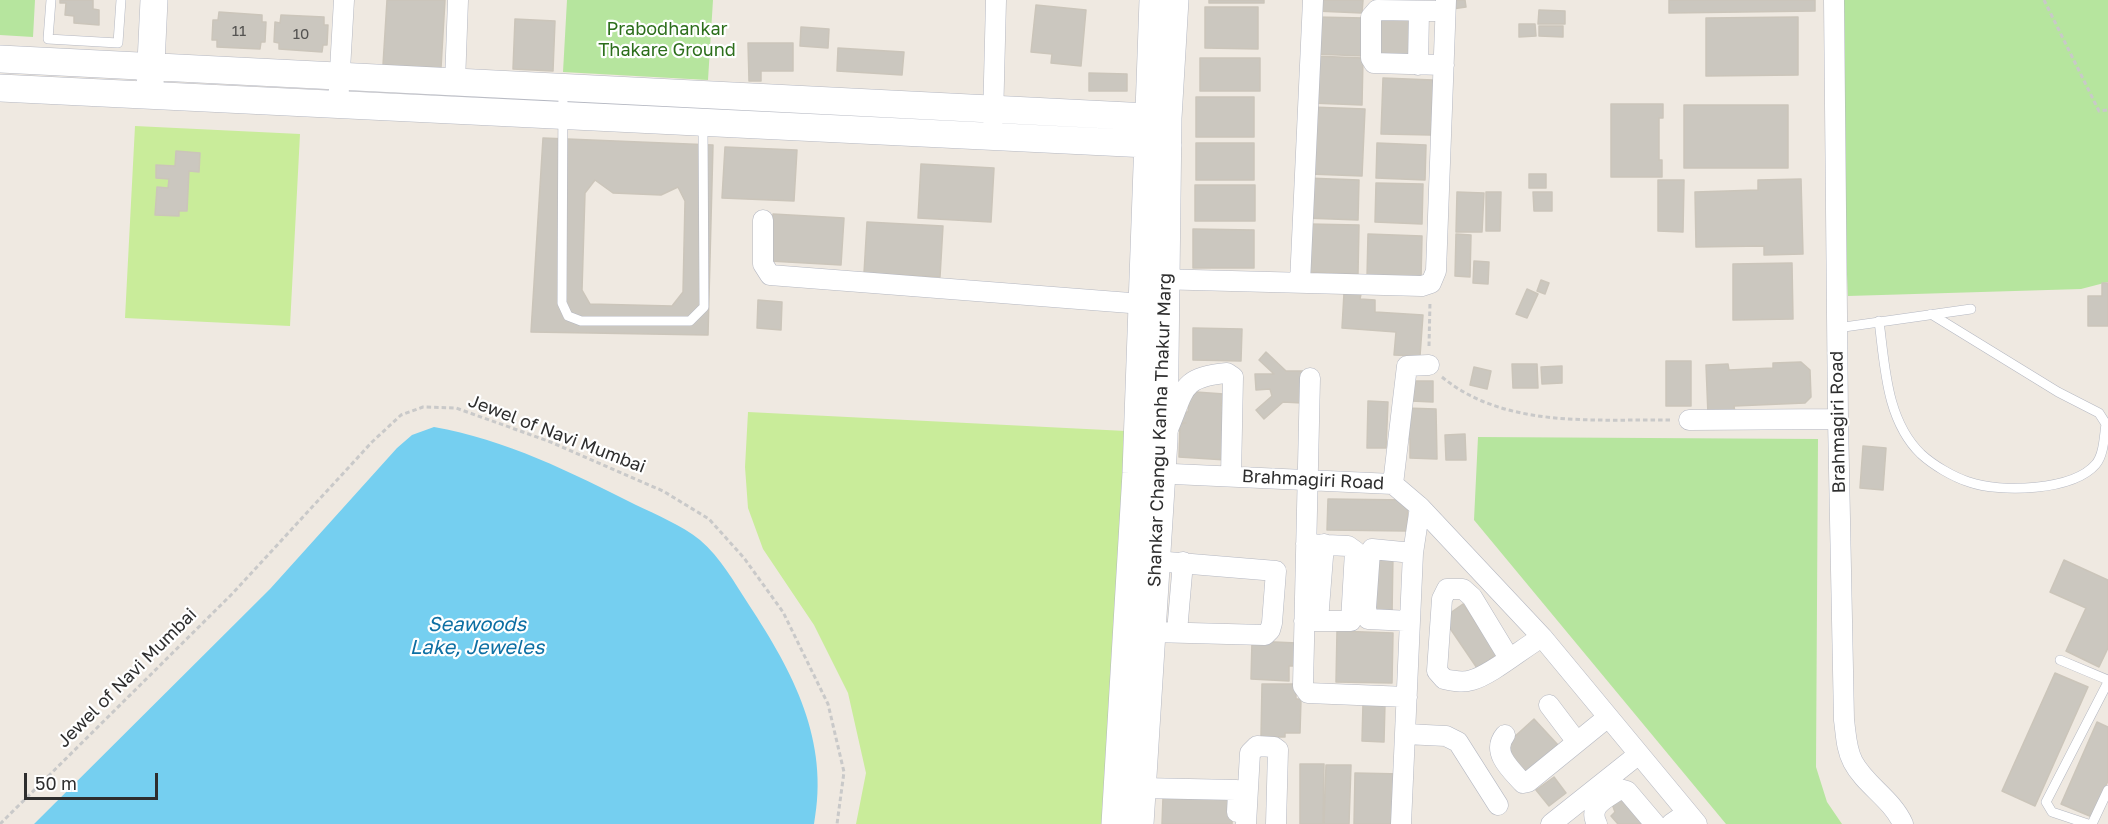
<!DOCTYPE html>
<html>
<head>
<meta charset="utf-8">
<style>
  body { margin:0 }
  #map { position:relative; width:2108px; height:824px; overflow:hidden; background:#efe9e1; font-family:"Golos Text",sans-serif }
  canvas { display:block }
  .scale { position:absolute; left:24px; top:773px; width:134px; height:27px; box-sizing:border-box; border:3px solid #2e2e2e; border-top:0; padding-left:8px; font-size:18px; line-height:21px; white-space:nowrap; color:#2e2e2e; -webkit-text-stroke:4px #fff; paint-order:stroke }
</style>
</head>
<body>
<div id="map">
<canvas width="2108" height="824"></canvas>
<div class="scale">50 m</div>
</div>
<script>
const ctx = document.querySelector('canvas').getContext('2d');
ctx.lineJoin = 'round';
function fill(path, color) { ctx.fillStyle = color; ctx.fill(path, 'evenodd'); }
function trace(path, color, width, dash) { ctx.strokeStyle = color; ctx.lineWidth = width; ctx.lineCap = dash ? 'butt' : 'round'; ctx.setLineDash(dash || []); ctx.stroke(path); }
function drawText(font, color, halo, rows, align = 'center') {
  ctx.font = font + ' "Golos Text",sans-serif'; ctx.lineWidth = 4.5; ctx.setLineDash([]); ctx.textBaseline = 'middle'; ctx.strokeStyle = halo; ctx.fillStyle = color; for (const [text, x, y, turn = 0] of rows) {
    ctx.save(); ctx.translate(x, y); ctx.rotate((+turn || 0) * Math.PI / 180); ctx.textAlign = isNaN(turn) ? turn : align; if (halo) ctx.strokeText(text, 0, 0); ctx.fillText(text, 0, 0); ctx.restore();
  }
}
fill(new Path2D(`
  M0,0H35L33,37L0,35Z
  M567,0H713L708,80L563,72Z
  M1834,0H2108V282L2081,289L1848,296Z
  M1478,437L1818,439L1816,767L1827,802L1842,824H1726L1474,520Z`), '#b6e59e');
fill(new Path2D(`
  M135,126L300,134L290,326L125,318Z
  M748,412L1126,431L1104,824H856L866,773L848,693L814,625L763,549L748,508L745,467Z`), '#c9ec9a');
fill(new Path2D(`
  M434,427C504,439 573,473 636,505C657,515 681,525 700,540C721,558 734,582 749,605C793,672 830,741 814,824H34L270,589L397,448L412,435Z`), '#75cff0');
const building = new Path2D(`
  M60,0H93V9L99,10V25L74,23V16L65,15L66,3H60Z
  M387,0H445L441,68L383,65Z
  M1209,0H1264V3H1209Z
  M1316,0H1363L1362,13L1316,11Z
  M1451,0H1465L1466,7L1452,9Z
  M1669,0H1815V11L1669,13Z
  M1036,5L1086,10L1081,66L1051,63L1052,54L1031,52Z
  M1205,7H1258V49L1205,48Z
  M1539,10L1565,11V24H1538Z
  M219,12L262,15V22H266L265,42H261L260,49L217,47V40H212L213,20H218Z
  M281,15L324,17V25H328L327,45H323L322,52L279,49V43L274,42L275,22L280,23Z
  M1315,17L1365,18L1364,56L1314,54Z
  M1411,17V55H1375V18Z
  M1798,17V75L1706,76V18Z
  M515,19L555,21L553,71L513,69Z
  M1519,24H1535L1536,36L1519,37Z
  M1539,26H1563V37L1539,36Z
  M801,27L829,29L828,48L800,46Z
  M748,43H793V71H761V81H749Z
  M838,48L904,52L902,75L837,71Z
  M1313,56L1363,58L1362,105L1311,103Z
  M1200,58H1260V91H1200Z
  M1089,73L1127,74V91H1089Z
  M1383,78L1433,80L1431,135L1381,134Z
  M1196,97H1254V137H1196Z
  M1611,104H1663V118H1659V160H1662V177H1611Z
  M1684,105H1788V168H1684Z
  M1311,107L1365,109L1362,176L1309,174Z
  M543,138L713,145L708,335L531,332Z
  M1196,143H1254V180H1196Z
  M1377,143L1426,145L1425,180L1376,178Z
  M725,147L797,150L794,201L722,198Z
  M176,151L200,153L199,172L189,171L187,211H179V216L155,215L157,187L168,188L169,179L156,178V165L175,166Z
  M921,164L994,168L991,222L918,218Z
  M1529,174H1546V188H1529Z
  M1306,178L1359,180L1358,220L1305,218Z
  M1801,179L1803,254L1764,255V246L1696,247L1695,192L1758,190V180Z
  M595,180L613,193L661,195L678,187L685,201L683,292L672,306L590,304L582,290L585,193Z
  M1658,180H1684L1683,232L1658,231Z
  M1376,183L1423,184L1422,224L1375,222Z
  M1195,185H1255V221H1195Z
  M1457,192L1484,193L1482,232H1456Z
  M1486,192H1501L1500,231H1486Z
  M1533,192H1552V211H1534Z
  M773,214L844,218L841,265L770,261Z
  M867,222L943,226L940,277L864,273Z
  M1309,224L1359,225L1358,274L1308,272Z
  M1193,229L1254,230V268H1193Z
  M1368,234L1422,236L1421,279L1367,277Z
  M1456,234L1471,235L1470,277L1455,276Z
  M1474,261L1489,262L1488,284L1473,283Z
  M1792,263L1793,319L1733,320V264Z
  M1541,280L1549,283L1545,294L1537,291Z
  M2102,283H2108V326H2088V296H2102Z
  M1527,289L1538,294L1527,318L1516,314Z
  M1344,293L1361,294L1360,299L1375,300V312L1423,315L1420,356L1394,355L1396,332L1342,328Z
  M758,300L782,302L781,330L757,328Z
  M1193,328L1242,329L1241,361L1193,360Z
  M1266,352L1286,371H1303L1302,403L1283,402L1264,419L1256,410L1272,396L1270,389L1256,390L1255,374H1274L1259,360Z
  M1666,361H1691V406H1666Z
  M1801,362L1810,370L1811,397L1805,403L1734,406L1735,413L1708,415L1706,365L1728,364L1729,370L1773,368V363Z
  M1512,364H1537L1538,388H1513Z
  M1562,366V383L1542,384L1541,367Z
  M1474,367L1491,371L1487,389L1470,385Z
  M1411,381H1433V402L1411,401Z
  M1196,392L1224,394L1221,405L1226,409L1222,413L1227,418L1226,460L1179,457L1180,424L1186,423H1180V412H1188L1189,399Z
  M1368,401L1388,402L1386,448H1367Z
  M1405,408L1436,409L1437,459L1410,458V439H1404Z
  M1465,434L1466,460H1446L1445,435Z
  M1863,446L1886,448L1883,490L1860,488Z
  M1328,499L1408,500L1407,531L1327,530Z
  M1374,554L1393,555L1392,615L1372,616Z
  M2064,560L2108,580V648L2099,667L2066,651L2086,608L2050,592Z
  M1463,604L1497,654L1477,668L1443,618Z
  M1337,631L1393,633L1392,683L1336,682Z
  M1252,641L1297,643L1296,666H1289V681L1251,679Z
  M2055,673L2088,687L2035,806L2002,791Z
  M1262,684H1296V699H1301L1300,733H1285V737H1261Z
  M1363,703H1385L1384,742L1362,741Z
  M1534,719L1558,745L1525,775L1501,749Z
  M2097,722L2108,727V781L2092,817L2061,804Z
  M1300,764H1324L1323,824H1300Z
  M1326,765H1351L1349,824H1324Z
  M1355,773L1402,774L1400,824H1354Z
  M1554,777L1566,793L1549,806L1536,790Z
  M1626,793L1644,824H1618L1611,816L1615,812L1612,804Z
  M1163,797L1233,799L1232,824H1162Z`);
fill(building, '#cbc7bf');
trace(building, '#cbc5ba', 1.5);
const lane = new Path2D(`
  M51,0L48,39L118,43L121,0
  M563,89L562,303L568,316L581,321H690L704,307L703,126
  M1879,321C1885,366 1886,420 1921,454C1933,465 1953,477 1969,482C2000,493 2073,491 2096,464C2104,454 2104,437 2106,424L2099,413L2058,392L1931,314
  M1837,328L1971,309
  M2060,660L2108,680
  M2088,824L2052,812L2046,802L2108,682
  M2092,824L2108,790`);
const street = new Path2D(`
  M1834,0L1838,419L1844,720C1846,734 1846,749 1853,762C1865,785 1892,799 1903,824
  M1418,65L1419,11
  M1444,65L1374,63L1371,58V17L1377,10L1445,11
  M455,83L458,0
  M338,105L344,0
  M993,120L996,0
  M763,220V264L770,275L1156,305
  M1155,279L1422,286L1431,283L1436,271L1446,0
  M1300,283L1313,0
  M1310,378L1303,686L1308,693L1407,697
  M1689,420L1838,419
  M1168,429C1185,390 1180,377 1227,373L1233,377L1231,476
  M1151,473L1393,484L1420,507L1542,637L1697,824
  M1393,484L1407,366L1429,365
  M1304,621H1351L1355,551L1348,546L1306,544
  M1318,621L1324,544
  M1410,621L1368,619L1366,608L1370,552L1372,549L1413,553
  M1152,632L1265,635L1270,630L1272,623L1276,571L1155,561
  M1177,632L1183,562
  M1509,658L1472,597L1463,589H1447L1442,599L1437,671L1444,679C1453,681 1463,683 1472,680C1491,675 1523,648 1542,637
  M1549,705L1577,742
  M1405,734L1446,736L1458,742L1498,805
  M1505,735C1491,752 1510,769 1523,783L1528,782L1608,717
  M1142,788L1236,790L1238,793L1237,812
  M1246,824L1250,753L1257,746L1274,747L1278,750L1276,824
  M1401,824L1413,553L1420,507
  M1551,824L1639,754
  M1597,824C1587,806 1607,798 1620,789L1627,791L1655,824
  M1671,824L1687,813`);
const secondary = new Path2D(`
  M0,59L1168,118
  M150,85L154,0
  M0,88L1168,145
  M1115,824L1136,473L1153,0
  M1140,824L1164,440L1168,118L1175,0`);
trace(lane, '#b4b7c1', 10);
trace(street, '#b4b7c1', 21);
trace(secondary, '#b4b7c1', 28);
trace(new Path2D(`
  M2044,0L2099,111L2108,110
  M1429,346L1430,302
  M1442,377C1505,429 1596,419 1672,420
  M0,824L233,593L372,442L401,415L423,407L456,408L548,441L663,491L709,519L744,558L783,612L828,704L844,772L837,824`), '#c9c9c9', 3, [4.5, 3]);
trace(lane, '#fff', 9);
trace(street, '#fff', 20);
trace(secondary, '#fff', 27);
drawText('15px', '#555452', null, [
  ["11",239,31],
  ["10",301,34]
]);
drawText('18px', '#2c6e1b', '#fff', [
  ["Prabodhankar",667,29],
  ["Thakare Ground",667,50]
]);
drawText('18px', '#2e2e2e', '#fff', [
  ["Brahmagiri Road",1838,422,-91],
  ["Shankar Changu Kanha Thakur Marg",1160,430,-88],
  ["Jewel of Navi Mumbai",557,434,21],
  ["Brahmagiri Road",1313,480,3],
  ["Jewel of Navi Mumbai",127,678,-45]
]);
drawText('italic 20px', '#0d6fa3', '#fff', [
  ["Seawoods",477,625],
  ["Lake, Jeweles",477,648]
]);
</script>
</body>
</html>
